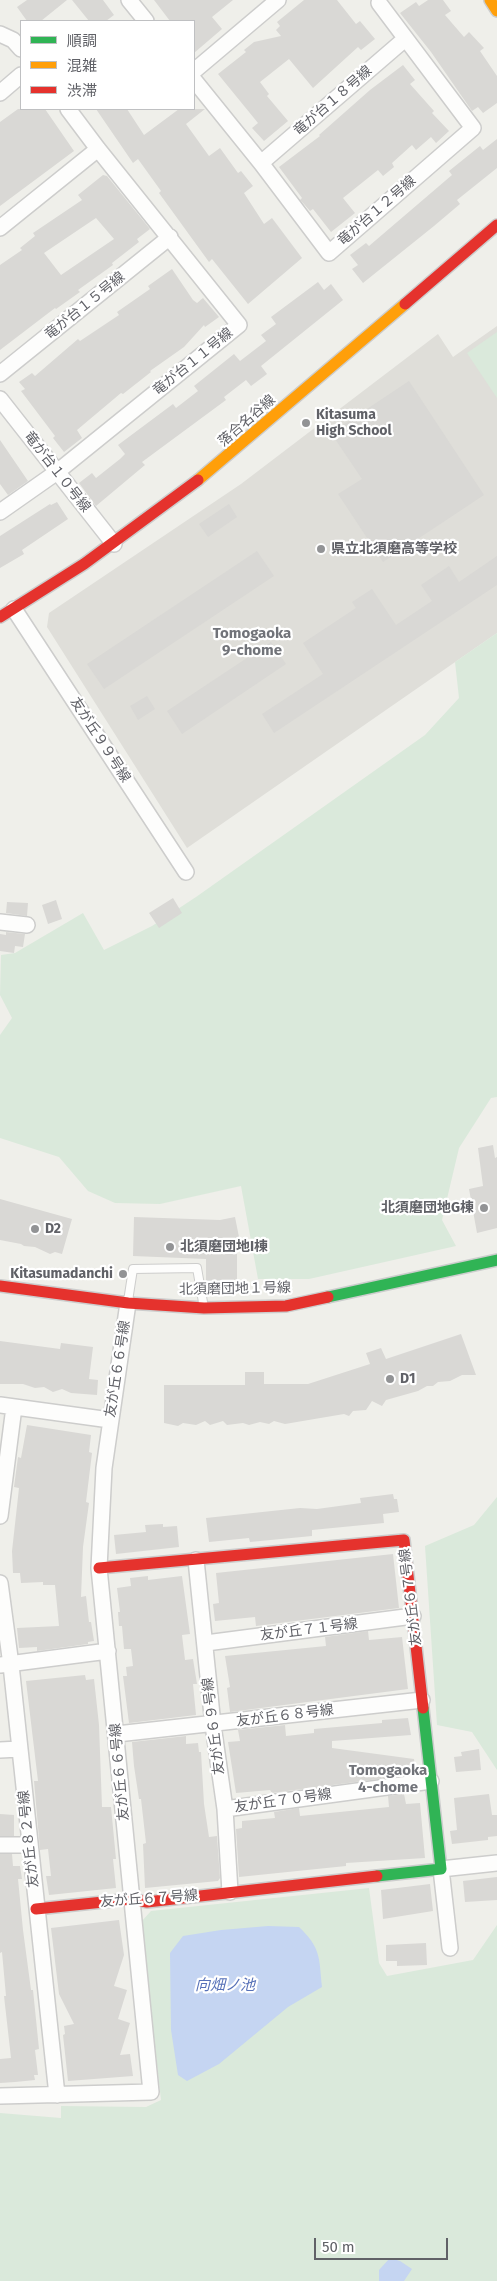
<!DOCTYPE html>
<html>
<head>
<meta charset="utf-8">
<style>
  body { margin:0 }
  #map { position:relative; width:497px; height:2281px; overflow:hidden; background:#efefea; font-family:"Fira Sans","Noto Sans JP",sans-serif }
  canvas { display:block }
  .legend { position:absolute; left:20px; top:20px; width:175px; height:90px; box-sizing:border-box; background:#fff; border:1px solid #bfc0c2; margin:0; padding:6px 9px; list-style:none; font-size:15px; color:#606167 }
  .legend li { display:flex; align-items:center; gap:10px; height:25px }
  .legend b { width:25px; border:1px solid #bfc0c2 }
  .scale { position:absolute; left:314px; top:2238px; width:134px; height:22px; box-sizing:border-box; border:2px solid #606167; border-top:0; padding-left:6px; font-size:15px; line-height:18px; white-space:nowrap; color:#606167; -webkit-text-stroke:4px #fff; paint-order:stroke }
</style>
</head>
<body>
<div id="map">
<canvas width="497" height="2281"></canvas>
<ul class="legend">
<li><b style="height:6px;background:#30b455"></b>順調</li>
<li><b style="height:6px;background:#ff9f0a"></b>混雑</li>
<li><b style="height:6px;background:#e5322d"></b>渋滞</li>
</ul>
<div class="scale">50 m</div>
</div>
<script>
const ctx = document.querySelector('canvas').getContext('2d');
ctx.lineJoin = 'round';
function fill(path, color) { ctx.fillStyle = color; ctx.fill(path, 'evenodd'); }
function trace(path, color, width, dash) { ctx.strokeStyle = color; ctx.lineWidth = width; ctx.lineCap = dash ? 'butt' : 'round'; ctx.setLineDash(dash || []); ctx.stroke(path); }
function drawText(font, color, halo, rows, align = 'center') {
  ctx.font = font + ' "Fira Sans","Noto Sans JP",sans-serif'; ctx.lineWidth = 4.5; ctx.setLineDash([]); ctx.textBaseline = 'middle'; ctx.strokeStyle = halo; ctx.fillStyle = color; for (const [text, x, y, turn = 0] of rows) {
    ctx.save(); ctx.translate(x, y); ctx.rotate((+turn || 0) * Math.PI / 180); ctx.textAlign = isNaN(turn) ? turn : align; if (halo) ctx.strokeText(text, 0, 0); ctx.fillText(text, 0, 0); ctx.restore();
  }
}
fill(new Path2D(`
  M497,326V633L187,848L47,627L49,613L241,484L438,334L453,357Z`), '#dfded9');
fill(new Path2D(`
  M497,332V398L467,353Z
  M497,633V1097L491,1098L459,1148L442,1220L456,1246L309,1279H258L241,1186L160,1204L115,1203L88,1191L59,1157L0,1138V1035L12,1018L0,995L1,955L15,953L83,913L104,950L152,926L196,897L425,735L459,698L455,662Z
  M497,1497V1770L472,1732L437,1725L425,1546L474,1525Z
  M369,1888L379,1963L387,1976L473,1960L497,1925V2281H0V2113L61,2118V2106L146,2107L161,2100L141,1922L151,1911Z`), '#dae9db');
fill(new Path2D(`
  M268,1926L299,1927C321,1948 319,1957 322,1987L288,2007L219,2064L187,2081L178,2075L171,2030L170,1953L183,1936L221,1930Z
  M390,2258L400,2261L412,2269L404,2281H379V2270Z`), '#c5d5f2');
fill(new Path2D(`
  M27,0H67L41,21H27L17,7Z
  M72,0H103L114,15L106,21H89Z
  M154,0H233L212,17L222,29L194,53V21H170Z
  M304,0H337L356,24L360,21L375,39L361,50L358,47L313,88L289,59L260,82L269,94L267,96L288,121L264,141L252,128L258,123L218,74L246,52L244,50L254,42L281,36L276,30L280,26L277,22Z
  M428,0H443L451,11L445,15L464,37L469,32L484,48L480,51L497,76V103L483,113L478,107L472,111L431,52L400,13L416,2L419,6Z
  M403,65L415,80L410,84L434,111L432,113L449,131L436,143L431,137L416,150L412,145L392,163L394,167L383,176L378,170L343,198L355,213L331,232L313,209L310,211L304,204L300,200L302,198L279,167L320,136L319,135L370,90Z
  M18,109H45L74,151L0,206V122Z
  M96,109H127L144,135L179,109H205L186,124L209,156L220,148L238,173L241,171L253,186L244,193L264,224L272,218L302,258L248,304L212,259L209,262L159,193L161,191L138,159L133,163Z
  M497,139V168L457,200L460,204L434,226L363,283L352,269L358,265L350,255L366,243L369,246L452,175L449,171L480,146L483,150Z
  M103,175L107,176L150,229L137,239L139,242L112,263L113,265L78,290L80,292L56,309L55,308L0,350V265L22,250L20,248L35,236L33,233L82,200L78,195ZM96,218L114,239L61,275L44,253Z
  M172,269L193,300L197,303L203,298L219,317L205,327L204,325L184,347L150,371L151,372L123,394L121,393L77,430L82,438L64,452L53,438L55,436L21,391L25,389L19,382L32,373L35,376L78,339L80,341L119,315L117,312L150,289L148,286Z
  M318,282L324,290L331,284L343,300L261,366L267,374L251,386L246,380L224,397L226,400L142,462L145,465L96,506L79,483L92,473L96,478L120,459L125,454L118,445L173,404L176,408L198,391L194,386L234,354L240,361L266,341L261,335L276,324L271,317Z
  M409,381L484,495L383,562L338,494L362,479L331,433Z
  M0,440L28,481L8,495L0,484Z
  M57,502L68,519L22,550L24,554L0,568V536L50,504L51,505Z
  M229,504L237,517L208,537L199,524Z
  M257,551L274,576L104,689L87,664Z
  M497,556V585L274,733L262,714L323,674L303,643L356,608L352,602L372,589L396,625L432,601L421,585L449,566L459,582Z
  M271,642L286,664L182,734L167,711Z
  M147,696L155,709L138,720L130,706Z
  M173,898L182,913L159,928L149,913Z
  M56,900L62,919L48,924L42,905Z
  M7,902L28,903L27,916L6,913Z
  M6,932L25,934L23,947L15,946L14,953L0,951V934L6,935Z
  M493,1145L495,1158L497,1157V1228L477,1233L469,1189L483,1186L478,1148Z
  M0,1199L72,1219L62,1254L55,1252L50,1254L35,1247L24,1246L21,1244L0,1240Z
  M134,1217L220,1220L235,1217L240,1242L237,1243V1289L206,1288V1259L133,1256Z
  M461,1334L476,1375H462L450,1381L438,1382L433,1386H427L418,1391L386,1400L382,1406L372,1401L366,1410L353,1411L349,1416L344,1414L285,1424L274,1421L269,1424L260,1422L249,1425L243,1423L227,1425L223,1421L210,1425L205,1421L196,1425L183,1423L178,1426L164,1423V1385H245V1372H264V1384H308L370,1364L366,1353L381,1348L386,1359Z
  M0,1341L60,1349L61,1343L93,1347L89,1379L98,1380L97,1395L71,1393L62,1389L53,1392L44,1387L35,1388L23,1384H0Z
  M27,1425L91,1435L89,1452L92,1453L86,1502L89,1503L83,1547L81,1597L86,1596L89,1622H91L94,1641L88,1642V1644L37,1651V1647L19,1648L17,1628L59,1626L55,1585H43V1582L21,1583L20,1573H13L12,1551L19,1488L14,1487L18,1457L21,1458Z
  M393,1494L394,1499H397L399,1512L383,1514L384,1523L312,1530V1536L250,1542L249,1538L209,1542L206,1518L300,1508L317,1509L361,1503L360,1498Z
  M163,1524V1527L177,1526L179,1547L116,1554L114,1535L146,1532L145,1525Z
  M393,1554L399,1608L256,1626L255,1617L215,1621L213,1604L219,1603L216,1573Z
  M148,1576V1580L182,1576L190,1634L182,1635L185,1660L193,1659L197,1684H193L196,1715L129,1723L123,1676H127L126,1667L133,1666L131,1649H124L122,1626H119L118,1612H120L117,1588L131,1586L130,1578Z
  M368,1631L369,1640L402,1637L408,1689L230,1712L227,1688L230,1687L225,1656L326,1646L325,1637Z
  M85,1675L86,1680L94,1679L99,1725L102,1807H111L116,1859H113L116,1888L49,1895L46,1876H51L48,1849L40,1850L34,1781H38L26,1681Z
  M408,1718L411,1735L332,1741V1748L414,1759L416,1774L272,1793L270,1790L236,1793L228,1742L240,1741L238,1730L285,1725L286,1736L314,1733V1729L382,1723V1720Z
  M186,1736V1744L198,1743L199,1752H201L204,1804L209,1837L217,1836L220,1878L218,1881L145,1888L143,1844L146,1843L141,1799H139L134,1766L132,1742Z
  M479,1749L481,1770L456,1772L454,1757L462,1756L461,1752Z
  M404,1794L406,1804L420,1803L425,1858L346,1863V1866L239,1877L236,1829L242,1828V1821L275,1818L274,1812L299,1808L300,1816L389,1807L388,1796Z
  M489,1794L492,1815H497V1836L488,1837V1840L452,1844L450,1831L457,1830L454,1798Z
  M0,1814L14,1815V1836H0Z
  M0,1854H12L13,1866H20L22,1879H18L23,1930L31,1990H33L39,2049L35,2050L38,2075H34L35,2080L15,2082L0,2083V2059L11,2058L4,1996H6L2,1952L0,1953Z
  M497,1877V1900L465,1902L463,1881Z
  M430,1884L433,1911L383,1919L381,1890Z
  M119,1920L124,1955L114,1986L127,1990L118,2019L130,2023L120,2055L130,2054L133,2076L68,2081L63,2035L65,2034L64,2026L74,2024L59,1994L51,1928Z
  M426,1943L427,1965L397,1966V1961H386V1945Z`), '#d9d8d5');
const lane = new Path2D(`
  M128,1301L133,1269L197,1268L204,1308`);
const street = new Path2D(`
  M129,0L146,21
  M0,34L13,40L21,49
  M194,71L278,0
  M194,80L261,163L329,253L473,128L379,3
  M0,93L21,75
  M261,163L405,39
  M0,228L98,149
  M0,374L170,237
  M0,399L114,544
  M0,512L57,472L239,325L98,149L68,109
  M14,609L186,872
  M0,922L27,925
  M0,1405L110,1420
  M0,1516L14,1407
  M196,1560L213,1725L225,1809L230,1892
  M0,1583L11,1665L57,2095
  M206,1643L413,1616
  M0,1665L108,1651
  M117,1734L422,1700
  M0,1750L19,1749
  M225,1809L431,1781
  M0,1845H29
  M450,1948L441,1869L497,1863
  M0,2096L151,2092L99,1568L104,1468L128,1303`);
const fast = new Path2D(`
  M328,1297L497,1260
  M377,1876L441,1869L423,1708`);
const slow = new Path2D(`
  M490,0L497,11
  M198,480L405,304`);
const jam = new Path2D(`
  M405,304L497,225
  M0,617L84,564L198,480
  M0,1286L128,1303L204,1308L286,1306L328,1297
  M99,1568L404,1540L423,1708
  M36,1909L132,1899L147,1902L377,1876`);
trace(lane, '#cdcdcc', 10);
trace(street, '#cdcdcc', 18);
trace(fast, '#cccdcd', 14);
trace(slow, '#cccdcd', 14);
trace(jam, '#cccdcd', 14);
trace(lane, '#fdfdfc', 8);
trace(street, '#fdfdfc', 15);
trace(fast, '#30b455', 11);
trace(slow, '#ff9f0a', 11);
trace(jam, '#e5322d', 11);
for (const [x, y, r, color] of [
  [306,423,5,"#929395"],
  [321,549,5,"#929395"],
  [484,1208,5,"#929395"],
  [35,1229,5,"#929395"],
  [170,1247,5,"#929395"],
  [123,1274,5,"#929395"],
  [390,1379,5,"#929395"]
]) { const dot = new Path2D(); dot.arc(x, y, r, 0, 2 * Math.PI); ctx.fillStyle = color; ctx.fill(dot); trace(dot, '#fff', 2); }
drawText('14px', '#606167', '#fff', [
  ["竜が台１８号線",333,101,-41],
  ["竜が台１２号線",377,211,-41],
  ["竜が台１５号線",85,306,-39],
  ["竜が台１１号線",193,362,-39],
  ["落合名谷線",247,421,-41],
  ["竜が台１０号線",57,472,52],
  ["友が丘９９号線",100,740,57],
  ["北須磨団地１号線",235,1289,-1],
  ["友が丘６６号線",118,1369,-81],
  ["友が丘６７号線",411,1597,-97],
  ["友が丘７１号線",309,1630,-7],
  ["友が丘６８号線",285,1716,-7],
  ["友が丘６９号線",214,1726,-97],
  ["友が丘６６号線",120,1772,-95],
  ["友が丘７０号線",283,1801,-8],
  ["友が丘８２号線",29,1839,-96],
  ["友が丘６７号線",149,1899,-4]
]);
drawText('bold 14px', '#606167', '#fff', [
  ["Kitasuma",316,415],
  ["High School",316,431],
  ["県立北須磨高等学校",331,549],
  ["北須磨団地G棟",474,1208,"right"],
  ["D2",45,1229],
  ["北須磨団地I棟",180,1247],
  ["Kitasumadanchi",113,1274,"right"],
  ["D1",400,1379]
], 'left');
drawText('bold 15px', '#717379', '#fff', [
  ["Tomogaoka",252,634],
  ["9-chome",252,651],
  ["Tomogaoka",388,1771],
  ["4-chome",388,1788]
]);
drawText('italic 15px', '#5771b8', '#fff', [
  ["向畑ノ池",225,1986]
]);
</script>
</body>
</html>
